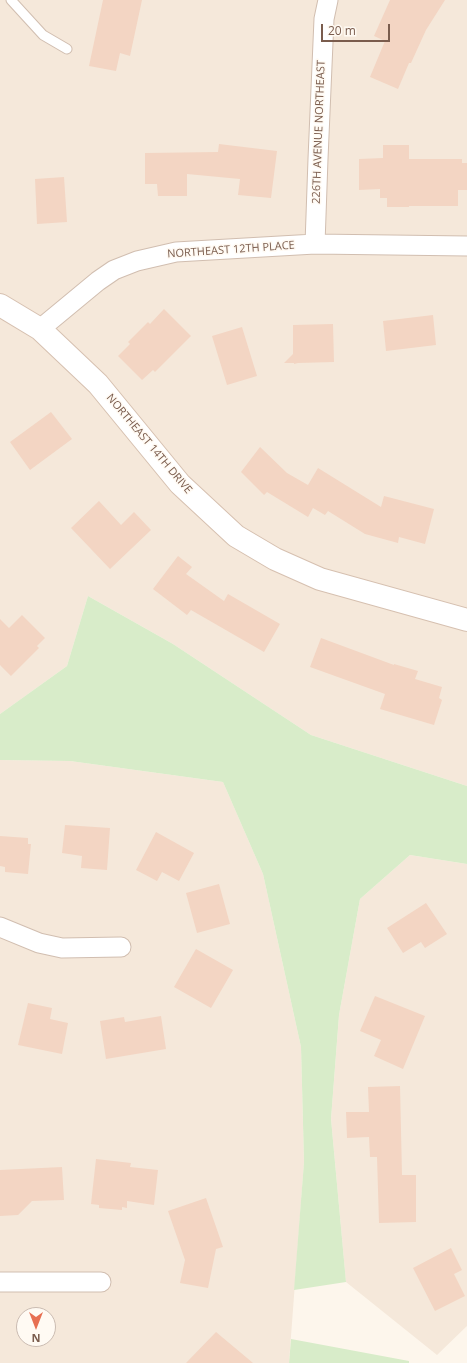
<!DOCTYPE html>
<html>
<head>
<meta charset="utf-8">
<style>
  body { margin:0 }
  #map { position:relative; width:467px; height:1363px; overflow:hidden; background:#fdf6ec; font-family:"Open Sans",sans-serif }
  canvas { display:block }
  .north { position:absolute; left:16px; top:1307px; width:40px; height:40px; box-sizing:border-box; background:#fffaf3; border:1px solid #cabbb1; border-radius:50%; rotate:180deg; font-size:11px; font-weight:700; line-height:16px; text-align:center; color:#7a5c4d }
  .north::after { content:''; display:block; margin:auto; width:14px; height:18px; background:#e76f51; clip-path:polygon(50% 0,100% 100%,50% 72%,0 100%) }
  .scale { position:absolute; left:321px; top:24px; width:69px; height:18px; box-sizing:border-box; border:2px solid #7a5c4d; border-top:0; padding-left:5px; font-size:12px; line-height:14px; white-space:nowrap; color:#7a5c4d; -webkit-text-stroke:3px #fffaf3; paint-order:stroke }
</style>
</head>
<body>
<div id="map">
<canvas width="467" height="1363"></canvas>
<div class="north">N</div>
<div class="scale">20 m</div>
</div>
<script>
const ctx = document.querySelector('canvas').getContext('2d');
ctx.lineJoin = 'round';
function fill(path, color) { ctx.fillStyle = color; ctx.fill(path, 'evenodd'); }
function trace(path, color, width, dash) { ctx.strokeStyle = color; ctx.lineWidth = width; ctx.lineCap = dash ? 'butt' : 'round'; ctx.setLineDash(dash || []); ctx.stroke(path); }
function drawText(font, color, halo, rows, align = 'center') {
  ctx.font = font + ' "Open Sans",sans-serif'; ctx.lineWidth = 3; ctx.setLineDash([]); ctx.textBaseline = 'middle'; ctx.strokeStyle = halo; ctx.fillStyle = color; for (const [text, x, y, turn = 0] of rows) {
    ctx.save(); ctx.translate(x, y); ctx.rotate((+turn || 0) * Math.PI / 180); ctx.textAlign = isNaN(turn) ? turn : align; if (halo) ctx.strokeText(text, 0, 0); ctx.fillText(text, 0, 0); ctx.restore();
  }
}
fill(new Path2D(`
  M0,0H467V786L311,735L173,644L88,596L67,666L0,714Z
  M0,760L70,761L223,782L263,874L301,1047L304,1162L289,1363H0ZM24,1315H48V1339H24Z
  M410,855L467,864V1326L437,1355L346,1282L331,1119L339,1015L360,899Z`), '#f5e8da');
fill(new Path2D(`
  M88,596L173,644L311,735L467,786V864L410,855L360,899L339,1015L331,1119L346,1282L294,1290L304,1162L301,1047L263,874L223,782L70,761L0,760V714L67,666Z
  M291,1339L409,1361V1363H289Z`), '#d8ecc9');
fill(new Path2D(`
  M103,0H142L130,56L120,53L116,71L89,66Z
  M390,0H445L426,30L411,63H409L398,89L370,77L385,41L374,36Z
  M219,144L277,151L271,198L238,195L240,179L187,174V196H158L157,184H145V153L218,152Z
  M383,145H409V159H462V163H467V190H458V206H409V207H387V198H380V189L359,190V159L383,158Z
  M64,177L67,222L37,224L35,179Z
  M164,309L191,336L155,372L153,370L142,380L118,356L130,344L128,342L148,322L150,324Z
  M433,315L436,345L386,351L383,321Z
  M333,324L334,362L298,363L294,364V363H284L293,354V325Z
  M242,327L257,376L227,385L212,336Z
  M51,412L72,439L30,470L10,442Z
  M260,447L287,473L308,485L318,468L381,507L384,496L434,509L425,544L399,537L398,543L365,534L328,511L325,515L313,508L308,517L267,492L264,495L241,472Z
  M99,501L121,525L134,512L151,530L110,569L71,528Z
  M178,556L192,567L186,574L224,601L228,594L280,624L264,652L191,610L187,615L153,589Z
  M22,615L45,638L37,646L39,648L11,676L0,665V619L9,628Z
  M321,638L394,665V664L418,671L415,679L442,687L439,698L442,700L434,725L380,709L385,694L310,667Z
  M65,825L110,828L107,870L81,868L82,856L62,853Z
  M156,832L194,853L179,881L162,872L157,881L136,870Z
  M0,836L28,838V844H31L28,874L5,872V867L0,866Z
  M219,884L230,924L197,933L186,893Z
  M426,903L447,934L425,948L421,942L403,953L387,928Z
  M196,949L233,970L211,1008L174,987Z
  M375,996L425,1016L403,1069L374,1056L381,1040L360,1031Z
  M28,1003L52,1008L50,1019L68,1023L62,1054L18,1045Z
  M161,1016L166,1049L106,1059L100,1021L124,1017L125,1022Z
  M400,1086L402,1175H416V1222L379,1223L377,1157H370L369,1137L347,1138L346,1112H369L368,1087Z
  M96,1159L131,1163L130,1167L158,1170L154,1205L127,1201V1208L122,1207V1210L99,1208V1205L91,1204Z
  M62,1167L64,1200L32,1201L18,1215L0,1216V1170Z
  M206,1198L223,1247L216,1249L208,1288L180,1283L185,1260L168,1211Z
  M451,1248L462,1270L454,1274L465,1296L435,1311L413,1268Z
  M216,1332L253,1363H186Z`), '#f3d5c3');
const lane = new Path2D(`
  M11,0L43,35L67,49`);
const street = new Path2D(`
  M315,244L318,159L324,19L328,0
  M40,329L98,281L114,270L137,261L176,252L315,244L467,246
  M0,927L39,943L62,948L121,947
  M0,1282H101`);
const secondary = new Path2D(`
  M0,305L40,329L98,384L180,484L236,536L275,559L320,579L467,620`);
trace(lane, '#d1beb0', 11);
trace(street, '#d1beb0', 21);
trace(secondary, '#d6c0b0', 24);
trace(lane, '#fff', 9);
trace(street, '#fff', 19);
trace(secondary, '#fff', 22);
drawText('11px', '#7a5c4d', '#fffaf3', [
  ["226TH AVENUE NORTHEAST",319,132,-88],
  ["NORTHEAST 12TH PLACE",231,250,-4],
  ["NORTHEAST 14TH DRIVE",149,444,50]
]);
</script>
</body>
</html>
